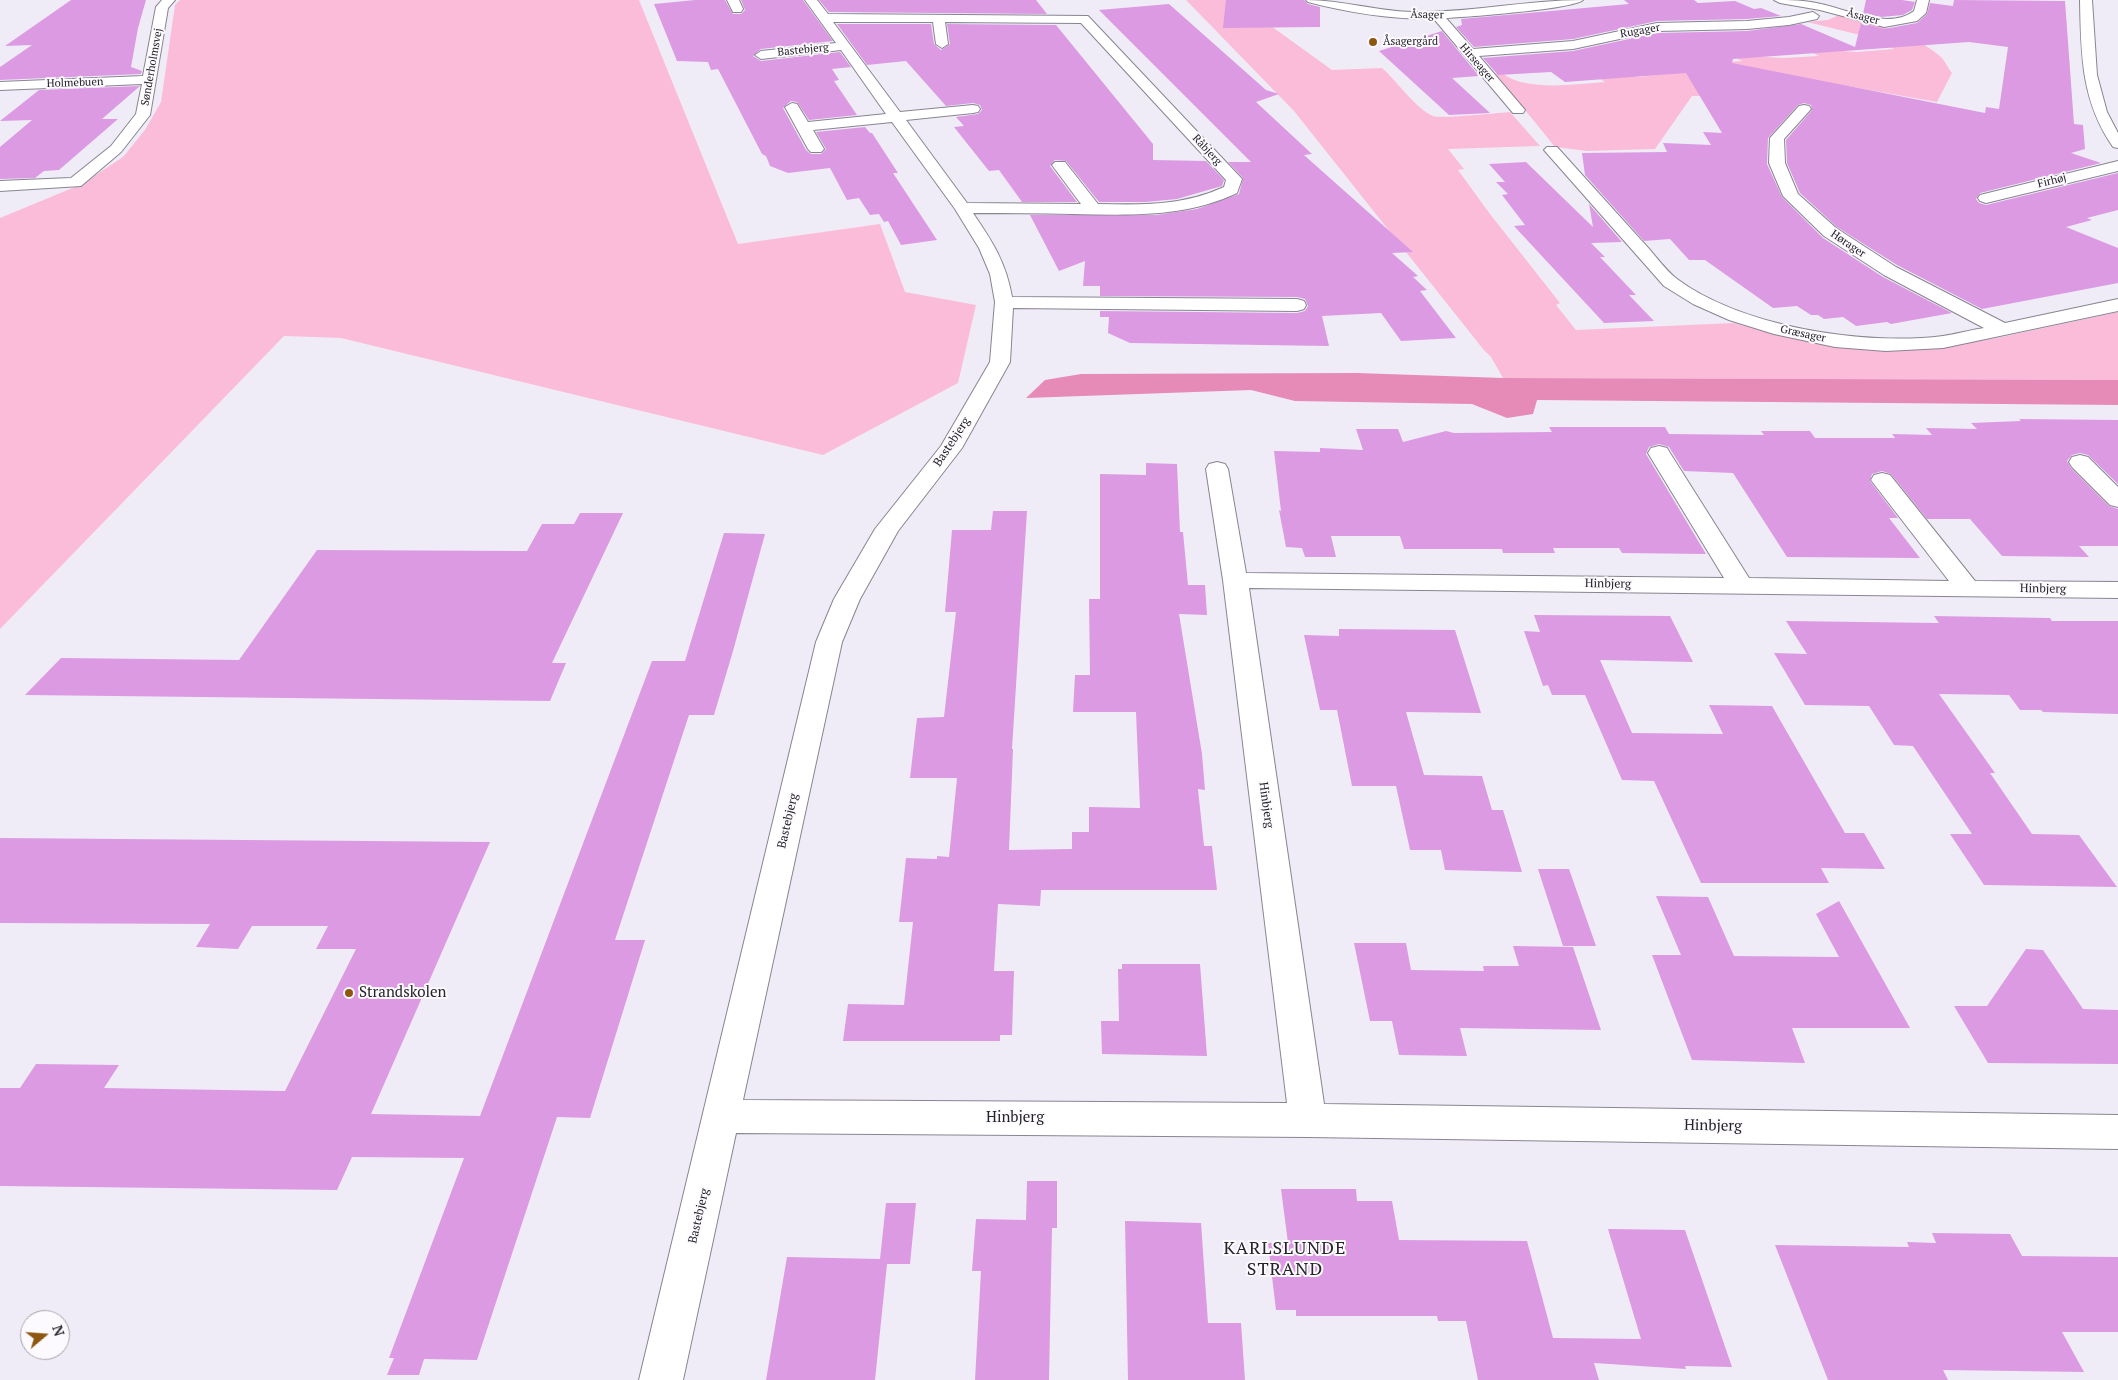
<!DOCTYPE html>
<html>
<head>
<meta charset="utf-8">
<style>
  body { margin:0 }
  #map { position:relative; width:2118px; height:1380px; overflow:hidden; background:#efecf8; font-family:"PT Serif",serif }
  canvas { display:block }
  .north { position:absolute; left:20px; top:1310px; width:50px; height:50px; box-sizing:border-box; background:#fcfaff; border:1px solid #a6a4a9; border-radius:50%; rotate:72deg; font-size:14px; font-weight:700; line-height:20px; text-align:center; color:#242327 }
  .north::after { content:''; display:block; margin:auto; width:18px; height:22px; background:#8e570d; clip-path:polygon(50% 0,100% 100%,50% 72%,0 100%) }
</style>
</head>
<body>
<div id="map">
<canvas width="2118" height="1380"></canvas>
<div class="north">N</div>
</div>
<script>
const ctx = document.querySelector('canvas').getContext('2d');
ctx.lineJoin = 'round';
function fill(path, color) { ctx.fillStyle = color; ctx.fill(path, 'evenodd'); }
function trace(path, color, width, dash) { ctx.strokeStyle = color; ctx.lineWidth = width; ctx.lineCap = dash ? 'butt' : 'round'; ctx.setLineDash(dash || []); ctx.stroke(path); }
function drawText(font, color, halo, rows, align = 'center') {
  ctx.font = font + ' "PT Serif",serif'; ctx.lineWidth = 4; ctx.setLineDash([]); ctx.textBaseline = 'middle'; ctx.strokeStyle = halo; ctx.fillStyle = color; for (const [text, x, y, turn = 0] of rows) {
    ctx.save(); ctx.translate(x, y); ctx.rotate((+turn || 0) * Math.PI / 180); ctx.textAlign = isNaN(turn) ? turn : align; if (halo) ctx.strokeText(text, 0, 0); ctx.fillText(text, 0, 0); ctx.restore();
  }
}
fill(new Path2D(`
  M180,0H639L738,244L880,224L905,292L976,305L958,383L823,455L341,338L284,336L0,629V218L82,184L123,157L145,130L161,102L175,5Z
  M1186,0H1235L1332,70L1382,68C1398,82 1415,108 1433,116C1440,119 1498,113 1510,112L1540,146L1448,149L1464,169L1458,170L1490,214L1560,303L1556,305L1576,330L1734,323L1774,334L1817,343L1926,349L1997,338L2118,312V380L1503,378L1491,357L1483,349L1294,111Z
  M1839,15C1873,23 1914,33 1941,57C1945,61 1948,68 1952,73L1937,102L1830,83L1795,95L1692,96L1655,149L1587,151L1555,147L1495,73H1502C1525,92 1576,84 1605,82L1591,73L1640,77L1675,73L1702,64L1742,61L1731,55L1783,58L1819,56L1802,48L1857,52L1894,49L1864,36L1807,22L1828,20Z`), '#fbbcda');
fill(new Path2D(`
  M1357,373L1503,378L2118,380V405L1537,400L1533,414L1507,418L1472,404L1295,401L1251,390L1026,398L1045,380L1081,374Z`), '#e68ab8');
fill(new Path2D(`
  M71,0H146L138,28L131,67L142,71L141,74L0,80V67L32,45L5,46Z
  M695,0H725L733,14H741L745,10L741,0H803L833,41L761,49L753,56L761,61L840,52L851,67L832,69L839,80L834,81L857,115L809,120L797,102L791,101L783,108L806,150L811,154H821L826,149L816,132L865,127L870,133H872L898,173H893L937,240L901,245L888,221L884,222L879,214L870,215L859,198L847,200L830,168L788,173L770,166L766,156L762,154L718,69L711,70L708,62L677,61L654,4Z
  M819,0H1036L1047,14L829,12Z
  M1226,0H1304L1308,4L1320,7V27L1223,28Z
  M1624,0H1694L1698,3L1735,1L1754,9L1761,8L1781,16L1747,19L1657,21L1573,39L1474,47L1456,27L1462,25L1461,19L1629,4Z
  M1866,0H1902L1915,2L1912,10L1903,15L1881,17L1863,14Z
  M1954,0L2065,1L2074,124L2083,125L2085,149L2071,153L2101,163L1980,193L1976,199L1979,203L1986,205L2118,173V210L2087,218L2092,220L2066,227L2118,248V283L1982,309L1897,265L1837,227L1800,193L1787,163L1786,140L1812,110L1811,105L1804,103L1798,105L1768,138L1767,164L1782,197L1823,238L1883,277L1952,313L1891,324L1887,322L1856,326L1843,317L1824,319L1818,315H1811L1797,306L1773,308L1705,260H1689L1670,239L1644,241L1585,175L1582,153L1667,152L1663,143L1711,145L1703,132L1722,133L1686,73L1565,82L1551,72L1498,75L1483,58L1573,51L1657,33L1747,31L1801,24L1855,47L1861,23L1884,29L1917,23L1927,14L1930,3L1953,6ZM1969,42L2008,47L1999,109L1986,107L1985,113L1732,63L1733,59Z
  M1169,4L1266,90L1279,94L1256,102L1312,154L1304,155L1413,252L1392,253L1418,276L1413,277L1427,290L1420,291L1456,338L1401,341L1381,313L1322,316L1329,346L1130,343L1108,333L1109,317H1100V311L1297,313L1305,311L1308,306L1305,299L1297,297L1100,296V286H1083L1085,261L1059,271L1030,215H1156L1197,209L1239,194L1243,178L1228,162H1251L1099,10Z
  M837,24H931L934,44L941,50L950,44L947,24L1056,25L1153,144V160L1206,161L1224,180L1222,186L1177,199L1146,202H1099L1066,161L1055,160L1050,166L1077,202H1022L999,170L989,171L954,127L964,126L956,117L978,114L982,110L980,105L973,103L946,106L906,61L867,65Z
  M1442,31L1479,76L1452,78L1490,113L1449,115L1379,51Z
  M140,86L102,119H118L59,170L44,171L35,178L0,179V147L32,120L0,121L39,90Z
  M1526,162L1593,227L1589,204L1622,242L1591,243L1605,257H1600L1636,295H1629L1654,321L1604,323L1514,226L1525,225L1502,195L1508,194L1496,182H1505L1489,164Z
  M2019,419L2118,420V484L2088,455L2080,453L2072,455L2067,461L2071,468L2109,506L2118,509V546H2079L2089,557L2002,556L1970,519H1927L1891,474L1882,471L1872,474L1870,481L1898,518H1889L1920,558L1787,557L1733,473L1684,471L1669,447L1659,444L1649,447L1646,454L1706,554L1622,553L1619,548H1553L1555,553H1503L1502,549H1404L1400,536H1331L1336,557H1305L1302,548L1286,547L1279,510L1281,511L1274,451L1320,452V448L1363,450L1356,429H1398L1403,442L1446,431L1454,433L1552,432L1549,427H1665L1669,434L1764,435L1761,431H1810L1815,438H1895L1892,434L1932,435L1926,428L1977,429L1971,423L2021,421Z
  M1146,463L1177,464L1180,532H1183L1188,585H1205L1207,615L1179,614L1202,754L1205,790L1198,789L1204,846H1212L1217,890H1041L1040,906L998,904L994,971H1014L1012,1035H1000V1041H843L848,1004L904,1005L913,922H899L906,858L937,859V856L949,857L957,778H910L917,718L944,717L956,612H945L952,530H991L993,511H1027L1012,749H1013L1009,850L1072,849V832H1089V807L1140,808L1136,712H1073L1075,675H1090L1089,599H1100V474L1146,475Z
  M580,513H623L552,663H566L550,701L25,695L61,658L239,660L317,550L527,551L542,524H574Z
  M724,533L765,534L733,651L714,715H689L615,940H645L590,1118L557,1117L477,1360L424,1359L419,1375H387L394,1358H389L464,1158L352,1157L337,1190L0,1186V1088H20L36,1064L119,1065L104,1088L285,1091L356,949H316L328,926H252L238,949L196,947L210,924L0,923V838L490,842L371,1114L480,1116L652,661H685Z
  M1534,615L1670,616L1693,662L1600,660L1632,733L1723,734L1709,705L1772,706L1845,833H1864L1885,869L1821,868L1829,883H1701L1654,781L1622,780L1585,695H1552L1548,685L1543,686L1524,631L1540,632Z
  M1934,616L2050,618L2052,621H2118V714L2043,712L2041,710H2020L2009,695L1939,694L1995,773H1990L2032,834L2079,835L2117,887L1984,885L1950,834H1972L1913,746L1894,745L1869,706L1805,705L1774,653L1807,654L1786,621L1939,623Z
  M1339,629L1455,630L1481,713L1406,712L1424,775L1482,776L1492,810H1503L1522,872L1445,870L1441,850H1410L1396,786H1352L1337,710H1320L1304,635L1339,636Z
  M1538,869H1569L1596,946H1563Z
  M1656,896L1708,897L1734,956L1839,957L1816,914L1839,901L1910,1028H1792L1805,1063L1692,1060L1652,955H1681Z
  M1354,943H1406L1411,970L1484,971L1483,966H1519L1513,946L1573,947L1601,1030L1460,1028L1467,1056L1399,1055L1392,1021H1370Z
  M2026,949L2043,950L2083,1009L2118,1010V1064L1988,1063L1954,1006H1987Z
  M1122,964H1200L1207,1056L1102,1054L1101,1021H1119L1118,969H1122Z
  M1027,1181H1057V1228H1052L1049,1380H975L981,1271H972L976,1219L1026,1220Z
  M1281,1189H1356L1357,1201H1392L1399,1240L1527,1241L1553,1338L1641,1339L1608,1229L1685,1230L1732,1367L1685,1366L1686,1369L1594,1363L1599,1380H1478L1466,1321H1438L1437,1316H1296V1310H1276L1268,1243H1288Z
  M886,1203H916L910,1264H887L875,1380H766L787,1257L880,1259Z
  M1125,1221L1201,1223L1208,1323H1241L1245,1380H1128Z
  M1932,1233L2010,1234L2022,1256L2118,1257V1332H2062L2084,1372L1943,1370L1948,1380H1828L1775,1245L1909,1247L1907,1242L1936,1243Z`), '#dc9ae3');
const minor = new Path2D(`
  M162,0H175L168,8L150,115L121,152L81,186L0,191V181L71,178L111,146L136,114L142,84L0,90V82L143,76L156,7Z
  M727,0H739L743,9L741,12H733Z
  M805,0H817L828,14L1088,16L1242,179L1237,193C1184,218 1129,215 1072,214C1039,213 1006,213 973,213C992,241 1006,262 1012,297L1297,299L1304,301L1306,305L1304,309L1297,311L1013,308L1010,362L962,448L898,531L860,599L842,642L743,1100L1287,1103L1223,580L1206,469L1209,464L1217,462L1225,464L1228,469L1246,573L1724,578L1648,453L1651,448L1659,446L1667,448L1670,453L1749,578L1949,581L1871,480L1874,475L1882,473L1890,475L1975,581L2118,582V598L1249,588L1324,1104L2118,1115V1149L1308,1137L736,1133L683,1380H639L816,642L834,599L875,529L941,446L990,362L995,302L990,274L979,248L955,209L892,122L813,130L824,149L821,152H811L808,149L785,107L792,103L797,104L808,122L886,114L841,50L761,59L755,55L761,51L836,43ZM833,22H933L936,44L942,48L948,44L945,22L1081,23L1226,180L1224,187C1183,206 1142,205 1098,204L1065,162H1055L1052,165L1081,204L967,203L906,120L973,113L978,112L980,109L978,106L973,105L900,112Z
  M1306,0C1342,0 1376,11 1412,12C1469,13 1526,0 1583,0C1574,9 1466,17 1446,18L1473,49L1573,41L1657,23L1747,21L1789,17L1813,12L1819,16L1817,19L1789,25L1747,29L1657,31L1573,49L1479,56L1525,110L1523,113H1513L1434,19C1390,19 1350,13 1308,2Z
  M1774,0C1790,0 1805,0 1821,4C1848,10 1889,30 1914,11L1917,0H1929L1926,13L1917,21L1884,27L1820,10L1780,3Z
  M2080,0H2092L2097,75L2107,112L2118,133V148L2113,147C2081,101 2081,54 2080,0Z
  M1804,105L1809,106L1811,109L1784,139L1785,163L1798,194L1836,228L1896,267L2005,323L2118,299V311L1943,348L1886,351L1835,347L1774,334L1729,320L1693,304L1664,286L1544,150L1547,147H1557C1585,178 1613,209 1641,240C1653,252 1664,269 1677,279C1742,327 1864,346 1943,336C1957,334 1970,330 1984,328L1884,275L1824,236L1783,196L1769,163L1770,138L1799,106Z
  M2118,161V171L1986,203L1980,201L1978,198L1980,195Z
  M2080,455L2088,457L2118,487V507L2110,505L2072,467L2069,462L2072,457Z`);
trace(minor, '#888590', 2);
fill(minor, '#fff');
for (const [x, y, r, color] of [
  [1373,42,5,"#8e570d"],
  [349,993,5,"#8e570d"]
]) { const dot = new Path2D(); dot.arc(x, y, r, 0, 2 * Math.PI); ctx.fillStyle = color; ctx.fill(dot); trace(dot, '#fcfaff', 2); }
drawText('11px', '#242327', '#fcfaff', [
  ["Åsager",1427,15,1],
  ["Åsager",1863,17,15],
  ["Rugager",1640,31,-10],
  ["Bastebjerg",803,50,-6],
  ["Hirseager",1477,63,49],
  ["Sønderholmsvej",152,67,-80],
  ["Holmebuen",75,83,-2],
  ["Råbjerg",1207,150,47],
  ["Firhøj",2052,181,-14],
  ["Hørager",1848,244,34],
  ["Græsager",1803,334,12]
]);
drawText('11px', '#242327', '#fcfaff', [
  ["Åsagergård",1383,42]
], 'left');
drawText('12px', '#242327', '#fcfaff', [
  ["Bastebjerg",952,442,-57],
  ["Hinbjerg",1608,584,1],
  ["Hinbjerg",2043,589,1],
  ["Hinbjerg",1266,805,82],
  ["Bastebjerg",788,821,-77],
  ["Bastebjerg",699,1216,-77]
]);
drawText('15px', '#242327', '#fcfaff', [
  ["Strandskolen",359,993]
], 'left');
drawText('15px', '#242327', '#fcfaff', [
  ["Hinbjerg",1015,1118],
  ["Hinbjerg",1713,1126,1]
]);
ctx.letterSpacing = '1px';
drawText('18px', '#242327', '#fcfaff', [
  ["KARLSLUNDE",1285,1249],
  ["STRAND",1285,1270]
]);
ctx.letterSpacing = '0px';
</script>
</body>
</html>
